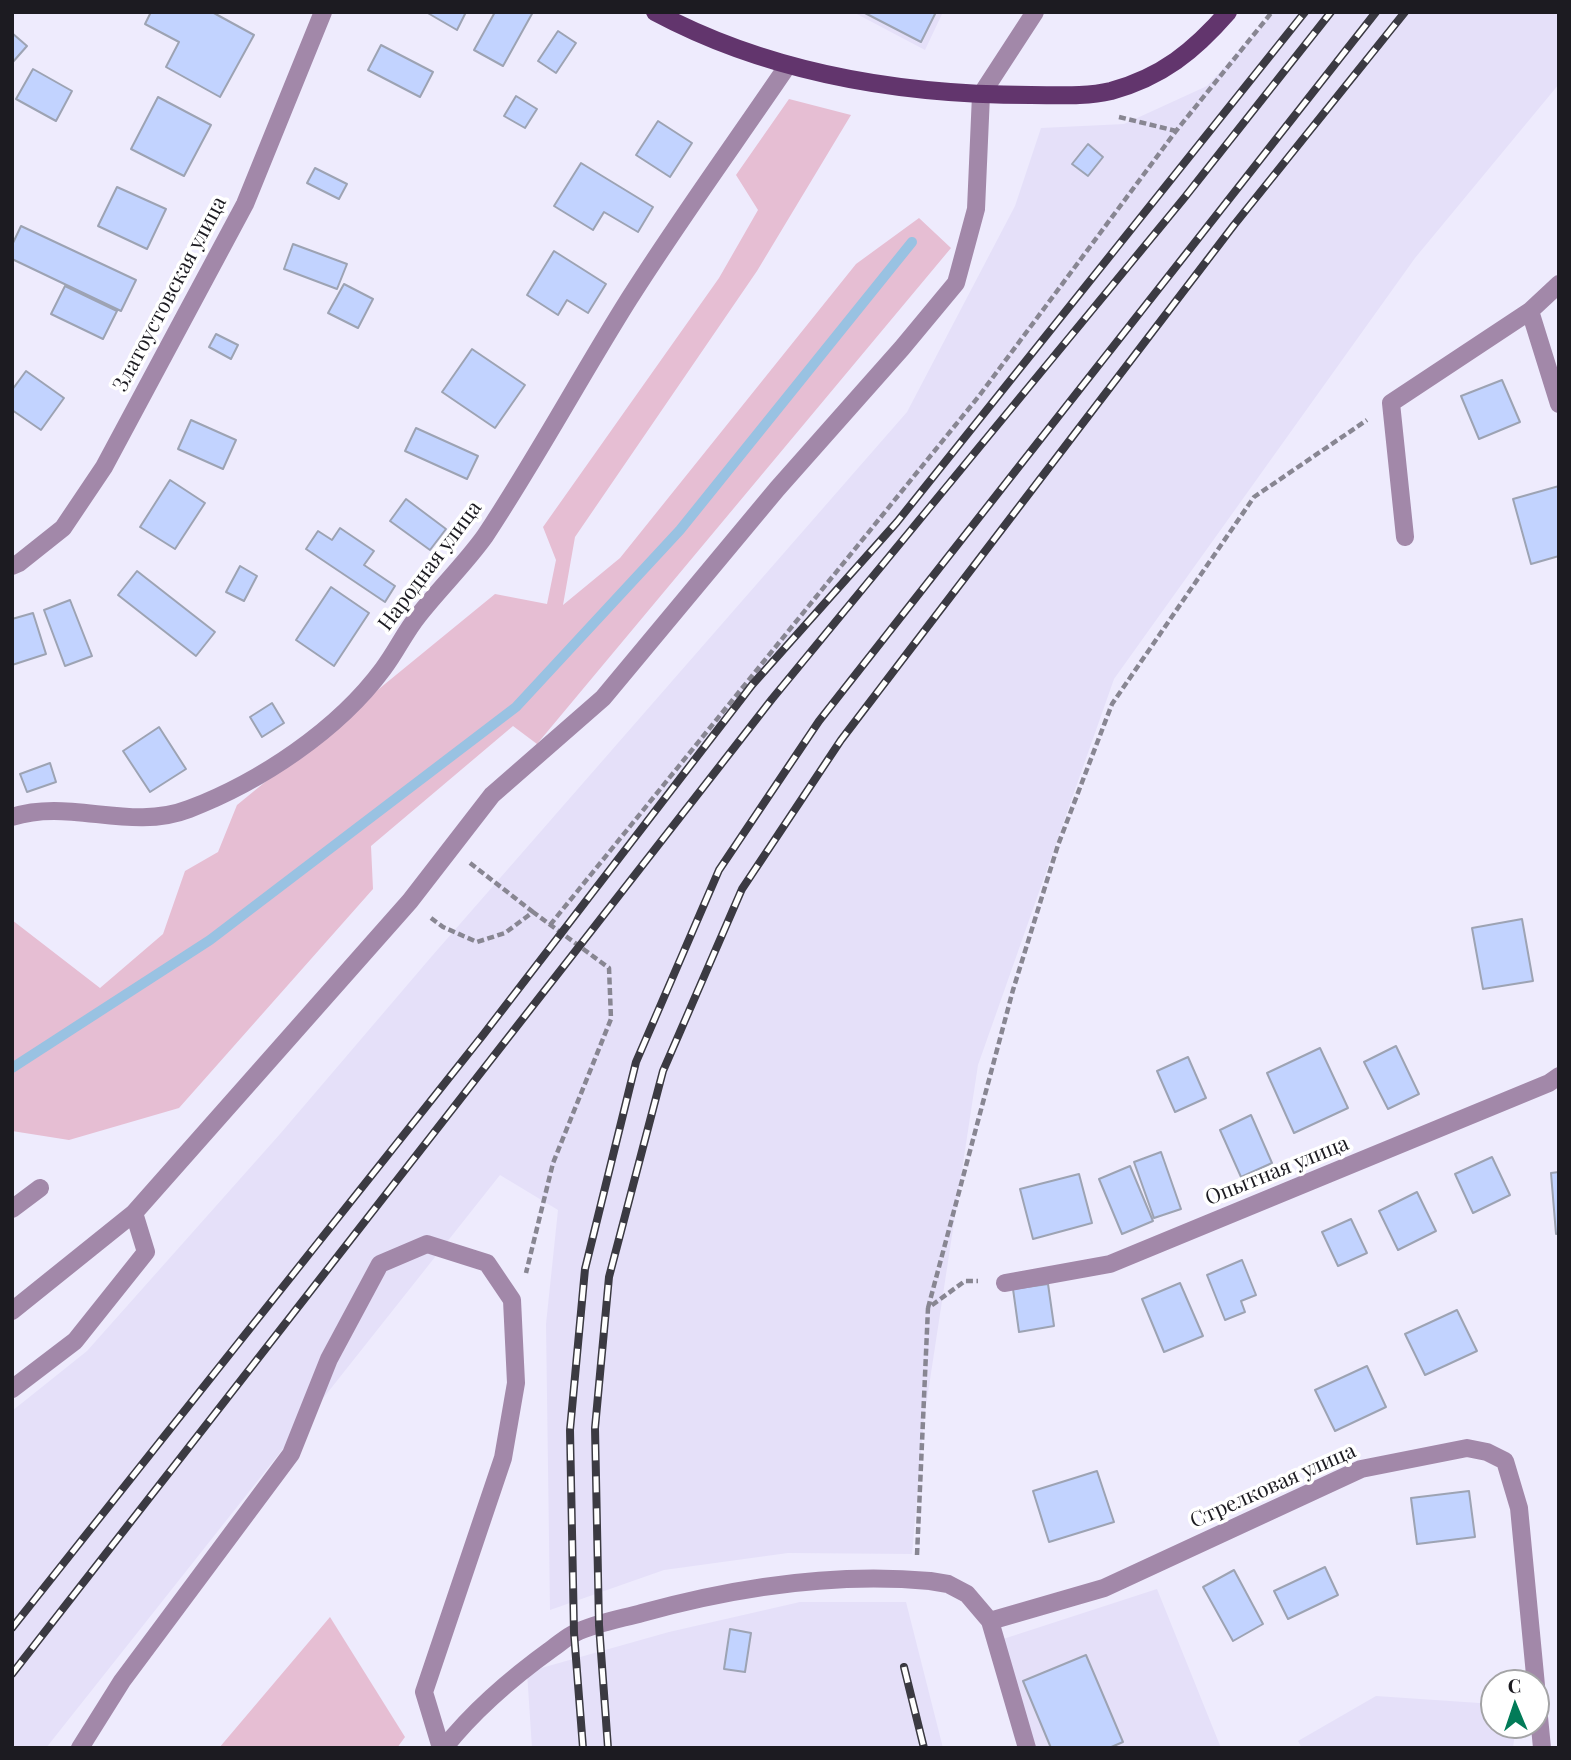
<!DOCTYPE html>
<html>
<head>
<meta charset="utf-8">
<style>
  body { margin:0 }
  #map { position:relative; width:1571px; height:1760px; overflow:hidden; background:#eeebfd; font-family:"Playfair Display",serif }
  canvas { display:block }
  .frame { position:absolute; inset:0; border:14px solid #1c1b21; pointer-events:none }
  .north { position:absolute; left:1480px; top:1669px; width:70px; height:70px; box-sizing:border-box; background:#fff; border:2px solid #a4a4a6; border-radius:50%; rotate:358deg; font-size:19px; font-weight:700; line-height:28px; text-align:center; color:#1c1b21 }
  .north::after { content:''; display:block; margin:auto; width:24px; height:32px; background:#027b58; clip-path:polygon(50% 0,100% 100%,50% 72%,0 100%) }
</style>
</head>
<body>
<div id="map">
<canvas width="1571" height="1760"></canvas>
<div class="frame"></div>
<div class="north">С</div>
</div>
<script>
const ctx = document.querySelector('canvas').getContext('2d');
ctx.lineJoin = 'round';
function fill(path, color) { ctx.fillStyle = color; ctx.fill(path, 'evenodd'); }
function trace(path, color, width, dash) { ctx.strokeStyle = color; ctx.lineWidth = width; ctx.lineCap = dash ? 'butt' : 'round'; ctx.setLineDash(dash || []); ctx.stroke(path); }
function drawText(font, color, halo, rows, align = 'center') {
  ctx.font = font + ' "Playfair Display",serif'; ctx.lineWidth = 7; ctx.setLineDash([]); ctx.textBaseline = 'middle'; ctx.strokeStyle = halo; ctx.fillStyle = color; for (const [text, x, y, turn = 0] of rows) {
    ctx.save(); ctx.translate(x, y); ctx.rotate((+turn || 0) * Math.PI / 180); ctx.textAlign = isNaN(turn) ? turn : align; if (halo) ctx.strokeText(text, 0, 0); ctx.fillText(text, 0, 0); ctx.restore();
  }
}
fill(new Path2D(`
  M853,12H943L925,50Z
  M1275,12H1559V84L1415,258L1114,679L978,1065L924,1419L912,1554L788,1553L664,1570L550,1610L546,1324L558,1210L500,1175L46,1748H12V1411L87,1351L280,1134L432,956L907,412L1015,206L1041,128L1124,124L1207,86Z
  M1157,1589L1221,1748H1034L997,1641Z
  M800,1602H906L943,1748H532L527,1672L669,1632Z
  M1376,1696L1494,1704V1725H1516L1513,1748H1302L1298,1741Z`), '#e5e0f9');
fill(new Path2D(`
  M789,99L851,115L757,271L575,537L563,605L620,558L856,264L919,218L951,248L537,744L513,726L371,846L373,889L179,1108L69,1140L12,1131V920L100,988L163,934L185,871L218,852L237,805L495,594L547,604L556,560L543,527L719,278L758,210L736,175Z
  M330,1617L405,1737L397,1748H219Z`), '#e6bed3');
trace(new Path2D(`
  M12,1068L210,940L516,707L680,530L912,242`), '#99c2e2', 10);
const building = new Path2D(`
  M151,12H212L254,35L220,97L166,67L179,42L145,24Z
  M426,12H466L457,30Z
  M495,12H533L503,66L474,50Z
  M863,12H936L921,42Z
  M558,31L576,43L556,73L538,61Z
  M12,33L27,46L12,63Z
  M381,45L433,72L420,97L368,70Z
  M33,69L72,91L56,121L16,99Z
  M516,96L537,109L525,128L504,116Z
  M158,97L211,125L184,176L131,149Z
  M658,121L692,143L670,177L636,155Z
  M1088,144L1103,157L1088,176L1072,164Z
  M581,163L653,207L638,232L604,212L593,230L554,206Z
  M315,168L347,184L339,199L307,183Z
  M117,187L166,209L147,249L98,226Z
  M21,226L136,280L121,311L12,259V245Z
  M293,244L347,264L337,289L284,269Z
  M554,251L606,284L588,313L567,300L558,315L527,295Z
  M344,284L373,299L358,328L328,313Z
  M65,286L117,311L103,339L51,314Z
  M216,334L238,345L231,359L209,347Z
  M472,349L525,385L495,428L442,392Z
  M26,371L64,398L41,430L12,410V390Z
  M1502,380L1520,422L1479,439L1461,396Z
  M191,420L236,440L223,469L178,449Z
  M416,428L478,456L467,479L405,451Z
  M170,480L205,503L175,549L140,527Z
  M1559,486V556L1531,564L1513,499Z
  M406,499L446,529L430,550L390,521Z
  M340,528L374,551L364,565L395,586L385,602L306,549L318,531L332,540Z
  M240,566L257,576L244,601L226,592Z
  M137,571L215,632L196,656L118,595Z
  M331,587L369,613L334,666L296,640Z
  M70,600L92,656L65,666L44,610Z
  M33,613L46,654L12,665V619Z
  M272,703L284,723L262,737L250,717Z
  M159,727L186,769L150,792L123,751Z
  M50,763L56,782L27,792L20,774Z
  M1522,919L1533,981L1483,989L1472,928Z
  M1396,1046L1419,1094L1388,1109L1364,1062Z
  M1320,1048L1348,1108L1294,1133L1267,1073Z
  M1188,1057L1206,1098L1175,1112L1157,1071Z
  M1251,1115L1272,1163L1241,1177L1220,1130Z
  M1161,1152L1181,1209L1154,1218L1134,1162Z
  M1492,1157L1510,1195L1473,1213L1455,1174Z
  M1130,1166L1153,1221L1122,1234L1099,1179Z
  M1559,1172V1233L1556,1234L1551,1173Z
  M1079,1174L1092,1223L1033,1239L1020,1189Z
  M1417,1192L1436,1231L1398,1250L1379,1211Z
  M1351,1219L1367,1253L1338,1266L1322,1232Z
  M1242,1260L1256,1295L1241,1301L1245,1312L1225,1320L1207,1275Z
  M1180,1283L1203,1336L1164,1352L1142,1299Z
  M1048,1284L1054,1326L1019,1332L1013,1289Z
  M1457,1310L1477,1351L1425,1375L1405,1334Z
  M1367,1366L1386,1407L1335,1431L1315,1390Z
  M1097,1471L1114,1522L1049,1542L1033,1491Z
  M1469,1491L1475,1537L1417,1544L1411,1498Z
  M1325,1567L1338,1595L1288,1619L1274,1591Z
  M1234,1570L1263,1624L1233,1641L1203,1587Z
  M730,1629L751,1633L745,1672L724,1669Z
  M1086,1655L1123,1742L1109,1748H1051L1023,1681Z`);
fill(building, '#c2d3ff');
trace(building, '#9da3b3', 2);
trace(new Path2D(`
  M1119,117L1176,131
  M470,863L533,912
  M431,918L443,927L477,942L505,933L533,912L609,968L611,1019L553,1163L526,1273
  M550,925L979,396L1176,131L1272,12
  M928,1308L1013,990L1058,845L1112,704L1254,497L1367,420
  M917,1555L928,1308L965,1281H978`), '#888692', 4.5, [7, 3.5]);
trace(new Path2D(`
  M1530,311L1559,404
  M1405,537L1391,403L1530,311L1559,284
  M12,566L19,563L63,528L104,467L245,204L323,12
  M12,817C70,798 130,832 189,809C260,782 338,730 383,669C396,652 405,632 418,616C439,589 465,564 485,536C536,459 580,377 629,299C679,220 735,143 788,65
  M12,1209L40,1188
  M1005,1283L1110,1264L1549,1083L1559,1076
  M12,1311L134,1213L410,901L492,795L603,698L777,489L902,348L956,283L976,209L981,95L1035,12
  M12,1389L75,1341L146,1252L134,1213
  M990,1621L1104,1588L1361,1469L1467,1448L1487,1452L1505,1461L1519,1508L1542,1748
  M80,1748L122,1681L291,1454L329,1359L380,1264L427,1244L487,1263L512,1300L516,1383L503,1458L424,1692L441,1748
  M444,1748C474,1710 514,1676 553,1648C560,1643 568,1636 575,1633C596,1623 620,1619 642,1613C736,1587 832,1572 930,1581L948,1584L967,1594L990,1621L1027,1748`), '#a288a9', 18);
trace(new Path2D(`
  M655,12C769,73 902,95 1031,95C1057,95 1086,97 1111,91C1162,77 1194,51 1228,12`), '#62356d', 18);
const rail = new Path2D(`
  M12,1628L483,1035L752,685L897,522L1305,12
  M904,1667L924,1748
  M12,1674L772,699L1185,197L1331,12
  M583,1748L574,1633L570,1430L585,1269L636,1062L719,870L819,721L1376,12
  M608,1748L599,1625L595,1428L609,1277L663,1071L742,889L841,740L1234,225L1405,12`);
trace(rail, '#3b3a42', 8);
trace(rail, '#fff', 5, [16]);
drawText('21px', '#1c1b21', '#fff', [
  ["Златоустовская улица",170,294,-62],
  ["Народная улица",430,566,-53],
  ["Опытная улица",1277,1171,-22],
  ["Стрелковая улица",1273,1486,-24]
]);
</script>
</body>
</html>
